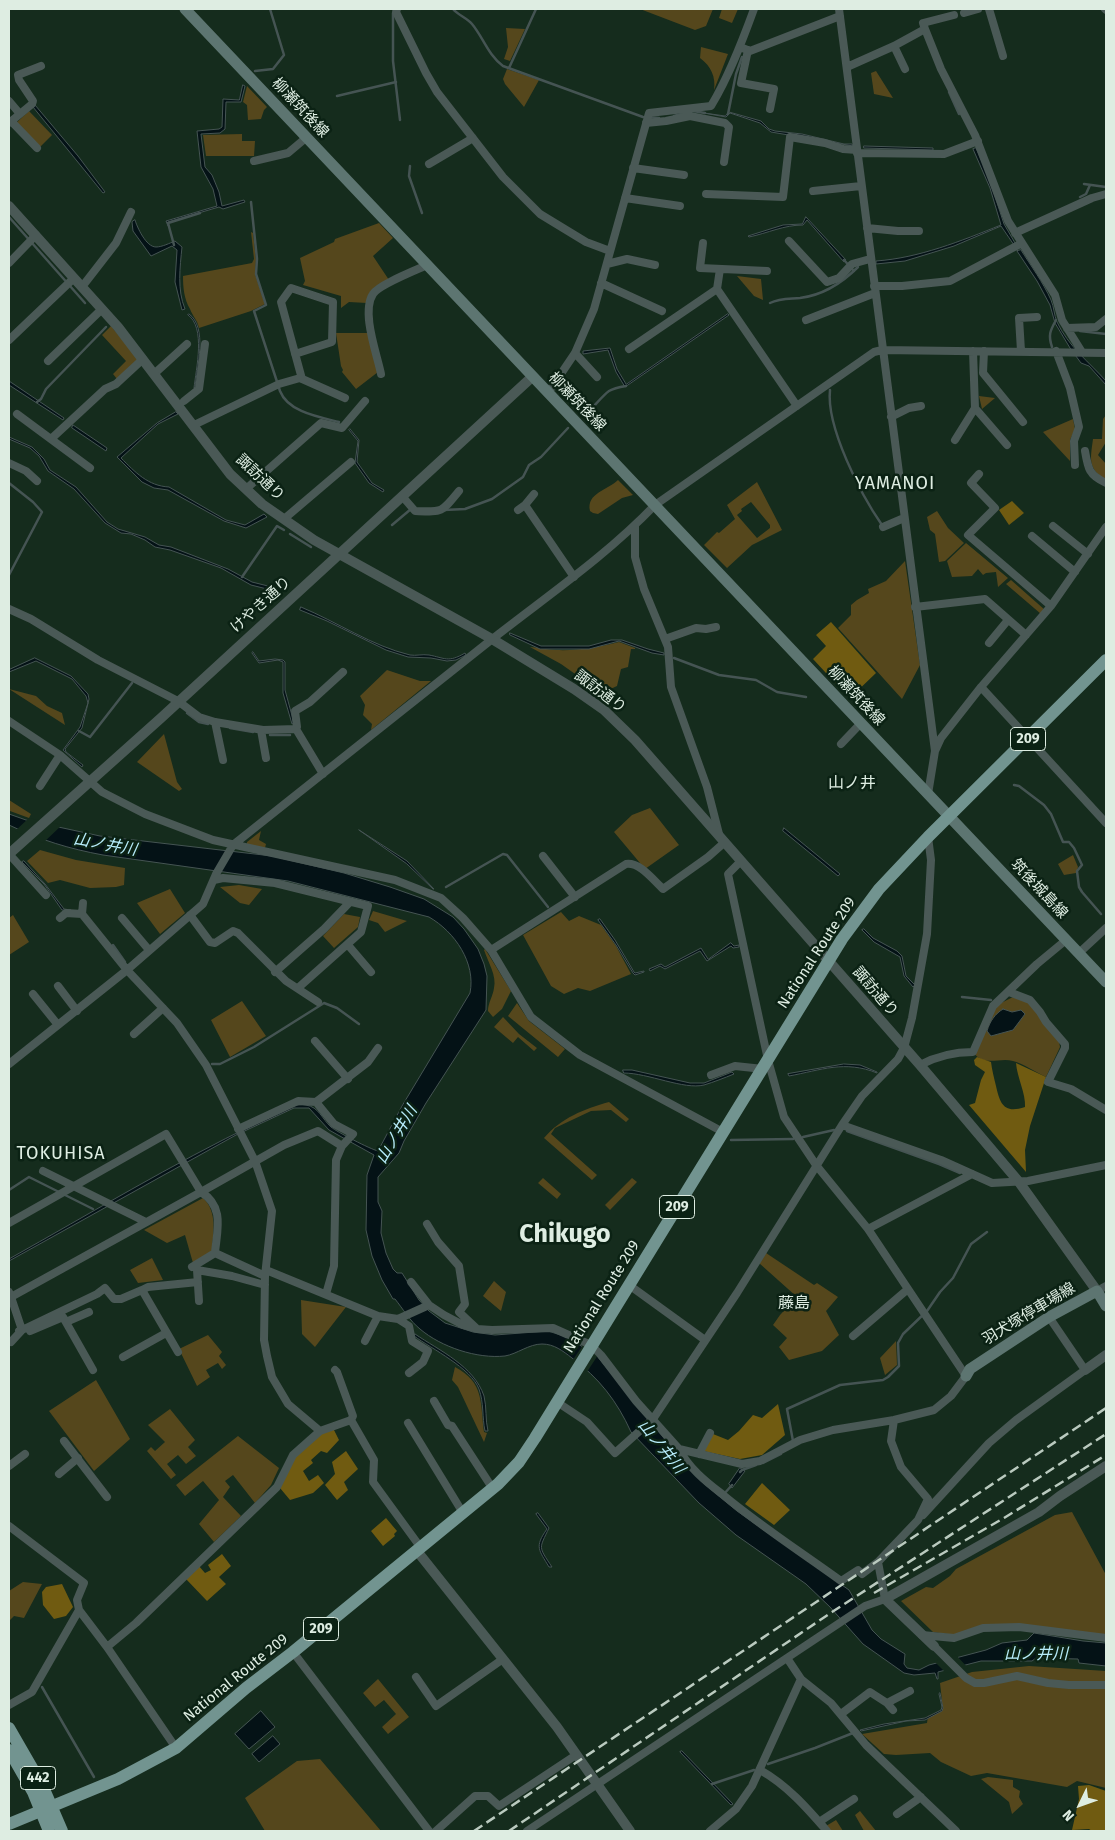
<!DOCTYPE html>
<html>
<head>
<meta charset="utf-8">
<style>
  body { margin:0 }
  #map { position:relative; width:1115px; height:1840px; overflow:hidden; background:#152c1d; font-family:"Fira Sans",sans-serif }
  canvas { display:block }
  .frame { position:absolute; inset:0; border:10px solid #deede2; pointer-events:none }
  .north { position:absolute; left:1055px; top:1780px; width:50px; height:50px; -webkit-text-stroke:4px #0b2214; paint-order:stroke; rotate:228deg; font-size:14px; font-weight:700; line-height:20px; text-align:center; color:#deede2 }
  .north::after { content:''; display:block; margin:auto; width:18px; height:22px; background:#deede2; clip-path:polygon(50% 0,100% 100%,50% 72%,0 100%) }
</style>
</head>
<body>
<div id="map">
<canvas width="1115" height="1840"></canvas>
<div class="frame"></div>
<div class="north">N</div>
</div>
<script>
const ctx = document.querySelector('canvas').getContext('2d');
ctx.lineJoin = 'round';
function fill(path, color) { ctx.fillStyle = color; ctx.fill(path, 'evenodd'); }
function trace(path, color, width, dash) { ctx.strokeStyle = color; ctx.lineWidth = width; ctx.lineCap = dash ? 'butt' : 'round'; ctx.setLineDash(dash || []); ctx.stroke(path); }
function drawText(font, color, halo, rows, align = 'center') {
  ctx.font = font + ' "Fira Sans","Noto Sans JP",sans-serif'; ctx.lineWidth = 5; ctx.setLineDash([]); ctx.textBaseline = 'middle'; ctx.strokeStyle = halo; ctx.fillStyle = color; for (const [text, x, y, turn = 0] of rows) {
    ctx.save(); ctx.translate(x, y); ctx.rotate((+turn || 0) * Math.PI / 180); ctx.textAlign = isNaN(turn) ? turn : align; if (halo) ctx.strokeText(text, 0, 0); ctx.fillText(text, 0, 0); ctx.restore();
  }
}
fill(new Path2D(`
  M640,9H713L706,26L695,30Z
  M722,9H738L732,23L719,18Z
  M506,28L525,29L510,61L504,59L508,47Z
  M701,47L728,54L714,90C716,77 711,66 700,58Z
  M507,69L539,80L524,107L505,84L503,79Z
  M876,71L893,98L874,94L871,73Z
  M247,86L267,107L264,110L261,119L248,120L247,105L243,102Z
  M29,111L52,135L40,147L16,123Z
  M242,134V141H255L254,156H206L203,135Z
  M379,223L393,238L373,256L389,280L367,303L349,302L341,308V296L303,285L305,281L300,258L334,242L335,239Z
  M251,232L253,233L256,260L255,274L265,304L251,311L199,328C197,319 193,317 190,309C184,299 183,287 183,276L252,263L254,259Z
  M737,276L761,279L763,300L754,296Z
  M111,326L138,359L117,379L113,374L126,361L102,335Z
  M336,333H370L378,372L356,389L342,372L343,370L341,366Z
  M979,396L995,398L982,409Z
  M1106,415V442L1098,455L1106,464V482C1088,467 1090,461 1093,439H1102L1103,419Z
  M1073,419L1075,429L1070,440V461L1043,432Z
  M618,480L633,495L622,498L598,514L593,513L590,511C586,493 608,490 618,480Z
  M757,482L782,530L752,545L727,568L704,545L717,532L719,533L735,519L727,505ZM751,502L770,525V528L757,538L737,515L742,511L741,509Z
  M937,511L948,528L964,543L945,561L939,562L935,534L930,530L927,517Z
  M966,543L1008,578L998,587L996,572L986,573L983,575L978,569L972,576L952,577L947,561Z
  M905,561L920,665L902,699L838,628L851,615V605L857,600L869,593L868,589L886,581Z
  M1011,580L1045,610L1041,614L1006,584Z
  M619,642L635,648V649H631L628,667L621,669L617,686L602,693L561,664L530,647C536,647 548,650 556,650C578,651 598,647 619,642Z
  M387,670L420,681H431L371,730L372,724L363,715L365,705L360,696Z
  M9,689L36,696L47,706L62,713L65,725Z
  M164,734L177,782L182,789L179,791L137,762Z
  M9,800L31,814L29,818L10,811Z
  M650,808L679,845L645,869L614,832L632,815Z
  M261,831L259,840L266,844L265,848L247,846V842Z
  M40,850L76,860L125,868L124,885L116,887L90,888L60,880L48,883L27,861Z
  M1073,855L1078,867L1076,873L1064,875L1058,864Z
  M239,885L262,889L249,905L240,903L220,887Z
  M170,889L185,913L160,934L137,903Z
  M373,911L407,921L385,932L378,923L369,920Z
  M561,912L569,921L579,916L601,925L616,946L631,974L590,991L578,988L564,994L551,986L523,935Z
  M344,914L360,917L358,927L334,948L323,936Z
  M13,915L29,942L9,955V918Z
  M485,949L511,991L502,1009L493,1017L488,1011C488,1003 493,996 494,988C497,976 488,962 484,950Z
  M1013,997L1029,1001L1059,1041L1060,1047L1046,1077C1035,1072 1024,1064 1013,1061C1000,1057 984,1067 974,1053L995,1006Z
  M242,1001L266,1036L230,1057L211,1020Z
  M517,1003L529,1021L565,1049L558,1057L508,1016Z
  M503,1017L519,1034L537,1048L534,1051L518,1037L513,1043L494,1027Z
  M609,1102L629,1119L626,1122L611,1110L591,1111L555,1128L551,1134L597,1175L592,1180L544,1138C561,1118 584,1109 609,1102Z
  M543,1178L561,1194L557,1199L538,1183Z
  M632,1178L637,1182L610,1210L605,1205Z
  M203,1198C218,1212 213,1233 212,1252L193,1263L185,1235L167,1243L144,1230Z
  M766,1253L814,1285L817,1283L838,1297L826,1311L839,1335L822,1351L789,1360L779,1347L787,1338L773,1325L780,1315L797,1297L759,1263Z
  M152,1258L163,1280L138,1283L130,1270Z
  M494,1281L506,1292L501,1311L483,1296Z
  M301,1300L346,1307L315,1347L302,1334Z
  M208,1335L222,1352L219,1356L226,1365L222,1369L218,1363L206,1370L210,1377L197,1386L179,1349Z
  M896,1341L897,1365L885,1375L880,1358Z
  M455,1367C485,1383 480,1403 484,1432L487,1433L484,1442L458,1387L452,1380Z
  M96,1380L130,1439L94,1471L49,1411Z
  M170,1409L195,1440L188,1447L196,1456L186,1464L178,1455L167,1464L176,1475L171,1479L147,1451L151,1447L155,1451L165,1442L148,1425Z
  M238,1436L279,1468L271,1485L255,1503L233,1475L225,1481L230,1487L223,1497L241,1516L214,1542L199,1524L219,1500L203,1481L185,1496L176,1485Z
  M1072,1512L1106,1575V1636L1015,1624L954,1635L933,1632L901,1601L926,1587L933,1588L950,1576L956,1569L1055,1515Z
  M23,1582L42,1584L24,1618L14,1616L9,1621V1591Z
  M1029,1666L1106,1671V1788L1077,1781L1067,1787L987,1773L971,1776L941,1762L930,1753L896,1755L884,1754L862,1734L927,1723L928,1716L941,1711L942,1701L940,1683L972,1672Z
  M378,1679L409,1717L388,1734L382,1727L396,1714L384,1700L375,1707L363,1693Z
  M320,1759L381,1831H265L245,1798L297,1761Z
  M988,1777L1013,1780V1787L1020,1791L1019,1797L1023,1804L1012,1814L1009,1802L981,1779Z
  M860,1811L876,1831H864L855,1815Z
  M836,1820L843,1831H830L826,1826Z`), '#55471c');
fill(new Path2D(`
  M1012,501L1024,513L1009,525L999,510Z
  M831,622L876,673L850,698L847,695L849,692L843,685L839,687L813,659L826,646L816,635Z
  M977,1057L991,1062C992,1070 994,1078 996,1086C1000,1104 1004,1114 1025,1107C1026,1094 1017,1077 1016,1063L1046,1077L1030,1126L1025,1150L1026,1172L969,1105L975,1103L981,1080L985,1072L975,1065L974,1060Z
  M778,1404L785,1435L762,1455L740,1459L703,1451L713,1434L728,1440L739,1431L753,1415L762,1418Z
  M333,1428L339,1440L327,1453L321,1451L311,1460L313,1463L303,1471L309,1481L318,1475L324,1483L313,1493L290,1500L280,1488L294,1457L321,1432Z
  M346,1451L358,1469L344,1482L348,1490L337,1500L325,1485L335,1474L332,1462Z
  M762,1483L790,1510L774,1525L745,1504Z
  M386,1518L397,1531L394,1534L395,1536L383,1546L371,1531Z
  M222,1554L231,1566L219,1577L226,1584L207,1601L186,1579L198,1565L205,1573L211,1570L208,1565Z
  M62,1584L73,1607L66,1616L54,1619L43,1605L42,1592L46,1587Z
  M1089,1785L1106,1791V1831H1092L1089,1829L1072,1830L1079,1799L1078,1786Z`), '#705b11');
const water = new Path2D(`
  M243,85L245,86L241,102H226L225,129L220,133L201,134L205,167L212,175L219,192L222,206L244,200L245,202L223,209L219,207L168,222L169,226H168L166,221L217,206L213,189L201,167L197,131L219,129L222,127L223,99L239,100Z
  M35,105L78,156L105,192L103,193L33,107Z
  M729,112L761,121L769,129L775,131L802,134L844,144H852L853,146L771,132L760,123L730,113L726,117L704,113L725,116Z
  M864,146L933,148V150L864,148Z
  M976,148L988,175L1004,224L1015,243L1014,245L1001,226L954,246L905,261L876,264V261C919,258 961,241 1001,225L990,188L973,149Z
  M806,217L846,260L844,262L807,220L803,225C784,225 768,233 749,237L748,236L783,225L802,224Z
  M135,220C137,227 146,247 156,247C162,247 170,243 175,241L182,247C180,267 177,290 185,309L182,310L175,282L177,250L172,246L151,256L133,231L132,222Z
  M1021,250C1031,266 1043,282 1051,300C1054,307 1054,315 1057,322C1068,346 1089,362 1106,381V385L1089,366L1081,363L1070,348L1055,323L1050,305L1037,281L1017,251Z
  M189,314C208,327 197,368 195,387L194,388C196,369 206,327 188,315Z
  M728,314L729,315L625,387L616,372L608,350L583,354V351L610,348L617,369L626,384Z
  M9,381L64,418L63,420L9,385Z
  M176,412L178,414L158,424L121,458C135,472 148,486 169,487L226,520L245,525L264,514L267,517L246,528L224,521L168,490L154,488L142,482L117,457L157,423Z
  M73,425L107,448L106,451L72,428Z
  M350,429L359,440L357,462L372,483L384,490L383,492L369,483L355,463L358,441L349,430Z
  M9,437L32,447L44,459L50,470L76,487L107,522L118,529L145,537L159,545L171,547L228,569L252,582L276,588L275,591L251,585L221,568L170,550L155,547L145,540L131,534L121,533L105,523L74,489L48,471L39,456L30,448L9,439Z
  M301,607C337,622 372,646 410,655C416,656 422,654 429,655C445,658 448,663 465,653L466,655L456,660L447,661L431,658L408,657L386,650L327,621L300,610Z
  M510,633L541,646H589L611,640H622L648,649L664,653V655L652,653L619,641L589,649H540L510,635Z
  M253,652L259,661L275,659L283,660L285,662V690L294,723L292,724L283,693V662L278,660L259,663L252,653Z
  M35,658L71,676L88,694L89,699L82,728L65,749L66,752L83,765L82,767L63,750L80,727L88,703L86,696L72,679L36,661L9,672V670Z
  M9,814L26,820L100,836L272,856L344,873L390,887L424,899L453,917L464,929L478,949L484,964L487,976L486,1010L426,1103L404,1141L399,1153L378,1177V1202L382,1211L381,1233L386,1253L393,1269L397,1273H402L419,1300L429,1311L445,1323L473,1332L495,1335L548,1331L567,1337L597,1356L676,1453L702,1482L737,1511L849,1590L872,1630L881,1639L905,1654L904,1664L907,1668L919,1670L929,1665L986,1650L1002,1643L1027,1640L1034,1633L1083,1641L1106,1643V1666L1079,1663L1078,1659L1036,1658L1032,1661H981L938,1672V1679H937L935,1673L914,1675L904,1673L863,1644L830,1607L806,1584L736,1535L699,1503L631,1432C617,1401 599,1378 572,1358C563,1351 554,1344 542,1344C529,1344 517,1354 505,1356C477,1359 441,1347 420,1329C410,1321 403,1309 395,1299H393L382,1280L372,1256L366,1230L367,1175L374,1155L329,1130L309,1108H294L236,1135L9,1261V1259C91,1213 172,1164 257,1123C270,1117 290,1102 306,1105C319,1107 322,1119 331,1127C337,1132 370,1149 378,1151L402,1106L470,993C476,963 455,932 429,917L288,881L103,855C70,849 40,840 9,825Z
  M784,828L840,874L838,876L783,831Z
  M359,830L407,861L434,889H433L407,864Z
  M24,861L45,884L64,909L71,910H62L44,884L22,862Z
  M600,919L615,940L634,972L635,973L644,971V972L635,975L633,973L616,945L598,920Z
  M864,929L873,938L897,951L902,956L906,976L915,985L913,987L904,976L900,957L874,942L862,930Z
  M731,943L734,946L739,945V947L733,948L731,946L707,961L700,951L665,969L660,966L650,971L649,969L661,964L665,967L701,948L708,959Z
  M1003,1009L1012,1012L1021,1010L1025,1014L1013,1030L991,1036L987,1031C990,1021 995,1014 1003,1009Z
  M844,1064L860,1065L877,1072V1073C845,1060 821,1070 789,1076L788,1074Z
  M623,1070H632L690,1083H704L732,1072L734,1074C724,1078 714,1082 704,1085C684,1090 648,1073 624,1073Z
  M415,1334C440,1351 474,1366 484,1396C487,1408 485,1419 488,1431H485C482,1417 484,1403 479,1389C471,1368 432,1349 414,1336Z
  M740,1468L745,1471L732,1488L729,1484Z
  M538,1513L549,1528C539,1549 538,1546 552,1567H549C539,1550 534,1547 547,1529L536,1514Z
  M940,1693L943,1708L942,1711L925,1720L906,1721L861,1731L860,1730L884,1724L925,1718L941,1710L942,1707L939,1694Z
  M261,1711L275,1727L249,1749L235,1734Z
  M273,1736L280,1744L259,1762L252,1754Z
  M682,1751L733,1804L731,1805L680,1752Z`);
fill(water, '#041216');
trace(water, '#455453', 1);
fill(new Path2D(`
  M29,818L62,825L43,843L15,831Z
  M583,1345L598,1355L587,1372L572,1361Z
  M956,1655L968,1668L946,1673L934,1661Z`), '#152c1d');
trace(new Path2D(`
  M453,9C458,15 467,18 472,24C483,37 488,55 503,66L643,117L659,118
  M393,13V61L400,120
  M509,68L536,9
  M255,71L273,69L284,55L270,9
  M949,92L959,114
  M337,96L396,82
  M693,111L705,113
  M728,114L736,74L742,57
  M674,116L688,112
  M410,166L409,176L422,213
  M1084,184L1106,187
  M1080,197L1086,194L1090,185
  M251,202L257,259L256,274L266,305L254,311L280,391C288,412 319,417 339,422
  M9,217L85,303
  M174,245L168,223L200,213
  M844,260L854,271
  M770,303C780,298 790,299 800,298C824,295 842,283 858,267
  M1080,331L1106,334
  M1052,347C1048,335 1050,331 1056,320
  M830,390C826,427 861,495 882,525
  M37,402L41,399L46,389L106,327
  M585,415C592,409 603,395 609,391C614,388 620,387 626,386
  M9,483L33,502L42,512L9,575
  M444,510L465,509L492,499L523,477L529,465L541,457L568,428
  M392,525L411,509
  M290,534L311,547
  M242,577L277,526L284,530
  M674,658L719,675L756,680L777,692L806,697
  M187,713L199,722L208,724
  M230,728L253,732
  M79,731L90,737L132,683
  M270,735H290
  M1014,785L1019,786L1044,805L1051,814L1063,842H1069L1074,848L1082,865L1077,871L1079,887L1082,892L1101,914
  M446,887L503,854L507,855L548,907
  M113,945L125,962
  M962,997L991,1000
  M212,1064H220L254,1047L324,1003L337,1008L359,1024
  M847,1131L939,1164L960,1173
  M803,1137L834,1130
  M731,1140L793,1139
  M9,1190L29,1177L93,1209
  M793,1441L787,1409L840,1385L883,1380L888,1377L899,1366L898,1343L903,1334L927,1311L940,1292L953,1278L971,1244L987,1232
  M763,1463L781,1454
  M740,1472L742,1470L756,1465
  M724,1494L732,1485
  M42,1687L94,1777
  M768,1764L815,1748L853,1733
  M712,1784L754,1770`), '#455453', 2.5);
trace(new Path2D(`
  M397,9L396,12L426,73L437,92L503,177L540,214L586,242L610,251
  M839,9L935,751L928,794
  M989,9L1003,56
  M1105,9L1106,10
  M964,13L978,9
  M925,29L923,23L954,15
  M894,46L905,69
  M740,47L750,51L840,16
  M748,50L741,83L774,89L770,109
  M847,67L894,46L925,29L941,69L975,135L1008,221L1055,295L1062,320L1082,352
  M9,101L20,114
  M11,121L37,148
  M9,123L32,104L33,101L19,80L18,75L41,66
  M646,123L666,121L690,116L725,123L729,127L724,162
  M857,153L944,154L978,141
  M254,161L288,153L307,137
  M429,164L473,138
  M633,168L684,175
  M813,191L861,186
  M706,194L783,197L790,137L825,143L843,149L857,150
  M625,198L680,206
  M867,228L898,231H919
  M1015,233L1092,198L1106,194
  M789,241L827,282L839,278L852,264L870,259
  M703,243L700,268L767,271
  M9,263L36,235
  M607,264L627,259L655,265
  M85,283L116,243L131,212
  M601,283L662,311
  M874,286H902L950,281L1022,243
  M717,289L720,269
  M806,320L875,293
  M1067,328L1096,327L1106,319
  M9,340L74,278
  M629,349L717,289L797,406
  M973,351L975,408L1007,445
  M984,351L983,373L1023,422
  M1021,351L1019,318L1037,317
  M1056,351L1070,388L1079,427L1074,441L1075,465
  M575,353L597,377
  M295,354L332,342L333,302L291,288L281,302L302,379
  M48,361L102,309
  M154,374L187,344
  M381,374C377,354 361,312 373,294C378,285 416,270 427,265
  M548,393L575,353L594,309L649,113L711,106C729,76 742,42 754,9
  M184,401L199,389L205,344
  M17,414L90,468
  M891,417L909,408L921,406
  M194,425L279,384L300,378L345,398
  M51,439L105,389L116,384L143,359
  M955,440L975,408
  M1085,451C1088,469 1089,475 1106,483
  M9,463L26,471L37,481
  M979,474L971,483L995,508L968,535L1051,606
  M246,489L321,423L342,428L365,401
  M402,496L415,511C443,512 441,513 459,491
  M525,505L574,577
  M518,510L525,505L534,494
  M284,519L351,462
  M635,525V557L644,589L668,647L671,687L707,787L719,834
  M1053,526L1088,554
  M883,527L904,518
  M1032,536L1075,572
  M915,607L985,599L1026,635
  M9,609L31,619L98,660L178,701L199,717L215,722L263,730L296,729L323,774
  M665,639L696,628L706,629L716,627
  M989,643L1008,620
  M981,687L1106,823
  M9,721L60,755L102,792L145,814L213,840L395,880L441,898L463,918L491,950L531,1017L580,1055L723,1132
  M215,722L223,760
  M296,729L297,727L295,711L310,702L343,672
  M261,730L266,758
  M841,744L861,723
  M935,751L941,738L981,687L1051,606L1106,527
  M40,786L60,755
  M9,854L46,895
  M543,856L575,897
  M214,880L223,878L275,883L368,906L361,932L298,988
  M82,914L83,903
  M190,915L210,942L215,943L233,931L238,933L286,981L318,1002
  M60,918L66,913L82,914L127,970L177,1023L206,1065L255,1161L272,1211L265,1276L264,1340L267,1356L272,1377L288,1404L320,1431L351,1420L374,1460L373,1482L421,1548
  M122,918L149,950
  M348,945L371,972
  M491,950L626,864C640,862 653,880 663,889L708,857L725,842
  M1079,953L1106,928
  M275,972L324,929L350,902
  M58,986L77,1011
  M1009,992L1030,1000L1040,1012L1046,1022L1065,1044V1048L1048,1082L1071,1089L1106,1110
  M33,994L58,1025
  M134,1034L163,1008
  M315,1041L348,1079
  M9,1064L127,970L203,904L216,874L233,845C319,777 405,708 491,640C547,596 606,556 655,505L874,352L882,350L1106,353
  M920,1065C937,1056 953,1052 973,1052L993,1006L1037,964L1066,940
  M711,1075L735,1066L763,1069
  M842,1125L941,1160L992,1183L1028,1181L1106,1165
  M238,1129L298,1101L316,1102
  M342,1146L353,1134L334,1124L316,1102L368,1062L378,1048
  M43,1171L146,1222
  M9,1223L166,1134L201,1192L284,1145L318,1131L342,1146L336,1160L334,1266L326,1294
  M427,1224L438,1242L459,1266L465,1304L459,1312L476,1328
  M868,1229L972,1174
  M192,1267L215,1253
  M266,1270L378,1316L398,1319L429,1305
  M411,1282L429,1305L444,1315L463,1325L477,1329L492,1330L553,1328L591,1345L601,1355L636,1401L679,1449L742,1464L760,1461L800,1440L833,1430L894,1420L934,1410L951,1396L966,1376L868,1229L816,1165L784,1117L768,1060L728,874L741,861
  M629,1285L705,1340
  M142,1290L148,1287L198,1282
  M1097,1291L1106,1286
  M9,1292L11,1297L201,1192C225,1207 217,1230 215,1253L265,1276
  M11,1297L22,1330L19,1331
  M199,1301L197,1270L232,1276L265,1285
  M398,1319L409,1326L412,1341L428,1351L423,1362L409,1373
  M66,1322L89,1312
  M30,1331L63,1317L93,1370
  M853,1336L908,1289
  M365,1341L378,1316
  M11,1342L22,1330L97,1294L105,1288L114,1299H121L142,1290L178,1352
  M123,1357L166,1333
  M335,1370L337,1372L353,1416L351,1420
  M434,1401L448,1425L452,1426L493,1489
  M557,1402L587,1422L615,1453L653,1419L737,1293L842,1125L862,1096L898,1059L904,1048L912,1018L927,934L931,860L928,837
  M408,1423L463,1513
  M64,1441L107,1497
  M679,1449C689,1468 705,1481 722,1494C759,1525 801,1552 841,1581L858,1570L862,1574L878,1562
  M699,1454L710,1433
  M9,1466L25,1454
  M59,1474L78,1458
  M923,1515L989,1443L1016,1420L1085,1370L1049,1317
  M9,1526L84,1583L77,1600L79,1610L107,1647L176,1748
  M922,1635L954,1638L983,1628L1019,1627L1106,1638
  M934,1646L966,1678L975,1683H984L1017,1676L1048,1683L1069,1685H1106
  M107,1647L136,1623L277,1487L293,1455L320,1431
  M293,1652L429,1831
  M416,1677L436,1706L503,1659
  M801,1679L831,1703L866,1745L956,1831
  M887,1703L910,1691
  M9,1705L32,1692L79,1610
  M841,1714L870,1692L887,1703L893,1710
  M760,1770C787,1785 807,1808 827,1831
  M897,1814L921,1797
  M819,1822L854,1799
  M436,1831L475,1796H488L499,1806L576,1755
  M527,1831L865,1606L885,1599L878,1562L918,1520L928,1499L901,1467L891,1441L894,1420
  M710,1831L736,1809L752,1786L801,1679L787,1658`), '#4a5956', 8);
trace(new Path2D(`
  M9,206L118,327L230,474L262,504L314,540L492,639L574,689L604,710L635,740L920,1065L1019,1182L1097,1291
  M9,854L161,718L532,377
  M1085,1370L1106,1355
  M417,1551L557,1727L630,1831
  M934,1646L885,1599L1039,1512L1060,1496L1106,1466`), '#4a5956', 10);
trace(new Path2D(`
  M185,9L1106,982
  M966,1376L970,1369L1049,1317L1097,1291L1106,1306`), '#5d7571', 11);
trace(new Path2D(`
  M9,1728L43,1787L62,1831
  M9,1750L33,1792L49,1831
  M9,1824L118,1779L176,1748L246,1688L293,1652L498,1484L519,1462L535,1438L842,939L879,889L928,837L1106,660`), '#729490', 12);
trace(new Path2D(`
  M874,1593L1004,1518L1106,1455
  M474,1831L1106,1408
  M509,1831L832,1612L1106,1434`), '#bacabf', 2.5, [10, 5]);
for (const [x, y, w] of [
  [1028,739,35],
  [677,1207,35],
  [321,1629,35],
  [38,1778,35]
]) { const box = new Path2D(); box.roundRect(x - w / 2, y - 11.5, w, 23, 4); ctx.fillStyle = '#0b2214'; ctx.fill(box); trace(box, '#deede2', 1); }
drawText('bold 14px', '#deede2', null, [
  ["209",1028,739],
  ["209",677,1207],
  ["209",321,1629],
  ["442",38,1778]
]);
drawText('15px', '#deede2', '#0b2214', [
  ["柳瀬筑後線",300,108,47],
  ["柳瀬筑後線",577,402,46],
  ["諏訪通り",260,478,43],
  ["けやき通り",261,605,-42],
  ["諏訪通り",600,692,37],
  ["柳瀬筑後線",856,696,47],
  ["筑後城島線",1039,889,47],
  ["National Route 209",817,953,-57],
  ["諏訪通り",875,992,49],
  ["National Route 209",602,1297,-58],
  ["羽犬塚停車場線",1029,1314,-31],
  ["National Route 209",236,1678,-39]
]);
drawText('16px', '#deede2', '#0b2214', [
  ["山ノ井",852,784],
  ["藤島",794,1304]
]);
drawText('italic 16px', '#b7ecfa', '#0b2214', [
  ["山ノ井川",105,845,10],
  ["山ノ井川",397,1135,-59],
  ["山ノ井川",661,1447,51],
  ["山ノ井川",1036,1655]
]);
ctx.letterSpacing = '1px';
drawText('18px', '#deede2', '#0b2214', [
  ["YAMANOI",895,484],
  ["TOKUHISA",61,1154]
]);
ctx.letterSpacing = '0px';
drawText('bold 25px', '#deede2', '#0b2214', [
  ["Chikugo",565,1235]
]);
</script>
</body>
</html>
